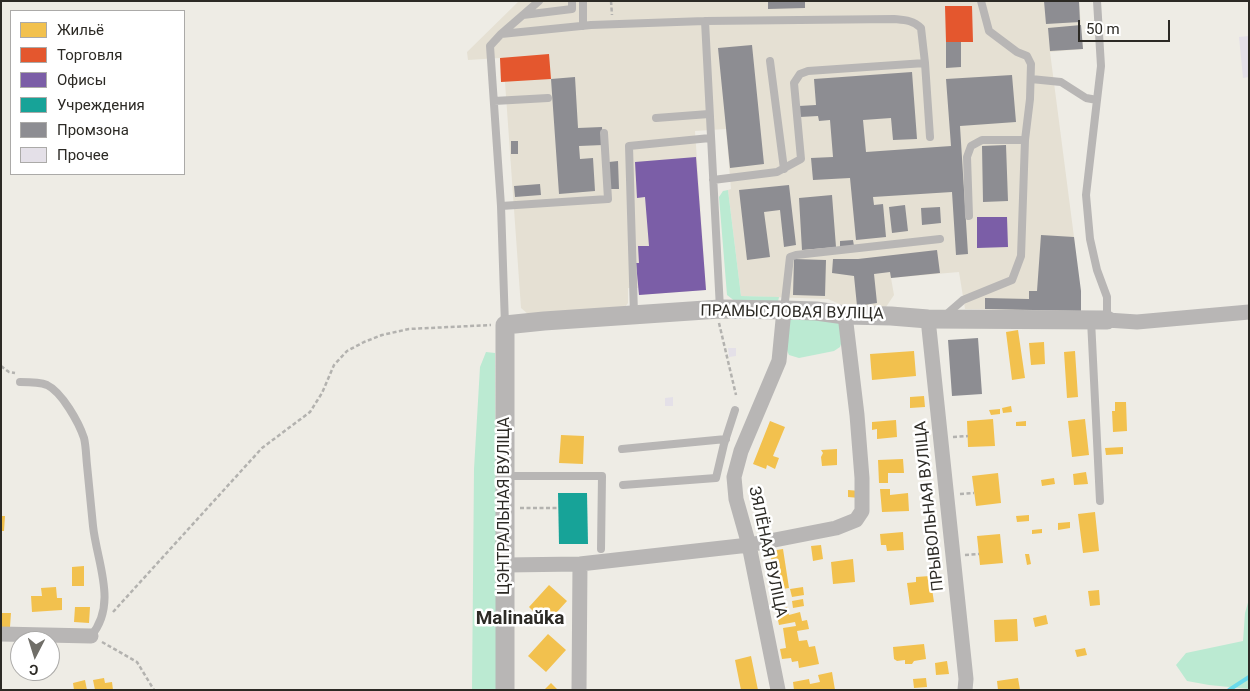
<!DOCTYPE html>
<html>
<head>
<meta charset="utf-8">
<style>
  body { margin:0 }
  #map { position:relative; width:1250px; height:691px; overflow:hidden; background:#eeece5; font-family:Roboto,sans-serif }
  canvas { display:block }
  .frame { position:absolute; inset:0; border:2px solid #2c2a25; pointer-events:none }
  .legend { position:absolute; left:10px; top:10px; width:175px; height:165px; box-sizing:border-box; background:#fff; border:1px solid #abaaa8; margin:0; padding:6px 9px; list-style:none; font-size:15px; color:#2c2a25 }
  .legend li { display:flex; align-items:center; gap:10px; height:25px }
  .legend b { width:25px; border:1px solid #abaaa8 }
  .north { position:absolute; left:10px; top:631px; width:50px; height:50px; box-sizing:border-box; background:#fff; border:1px solid #abaaa8; border-radius:50%; rotate:185deg; font-size:14px; font-weight:700; line-height:20px; text-align:center; color:#2c2a25 }
  .north::after { content:''; display:block; margin:auto; width:18px; height:22px; background:#706e68; clip-path:polygon(50% 0,100% 100%,50% 72%,0 100%) }
  .scale { position:absolute; left:1078px; top:20px; width:92px; height:22px; box-sizing:border-box; border:2px solid #2c2a25; border-top:0; padding-left:6px; font-size:15px; line-height:18px; white-space:nowrap; color:#2c2a25; -webkit-text-stroke:4px #fff; paint-order:stroke }
</style>
</head>
<body>
<div id="map">
<canvas width="1250" height="691"></canvas>
<div class="frame"></div>
<ul class="legend">
<li><b style="height:14px;background:#f2c14e"></b>Жильё</li>
<li><b style="height:14px;background:#e4572e"></b>Торговля</li>
<li><b style="height:14px;background:#7b5ea7"></b>Офисы</li>
<li><b style="height:14px;background:#17a398"></b>Учреждения</li>
<li><b style="height:14px;background:#8d8d92"></b>Промзона</li>
<li><b style="height:14px;background:#e4e0e8"></b>Прочее</li>
</ul>
<div class="north">С</div>
<div class="scale">50 m</div>
</div>
<script>
const ctx = document.querySelector('canvas').getContext('2d');
ctx.lineJoin = 'round';
function fill(path, color) { ctx.fillStyle = color; ctx.fill(path, 'evenodd'); }
function trace(path, color, width, dash) { ctx.strokeStyle = color; ctx.lineWidth = width; ctx.lineCap = dash ? 'butt' : 'round'; ctx.setLineDash(dash || []); ctx.stroke(path); }
function drawText(font, color, halo, rows, align = 'center') {
  ctx.font = font + ' Roboto,sans-serif'; ctx.lineWidth = 5; ctx.setLineDash([]); ctx.textBaseline = 'middle'; ctx.strokeStyle = halo; ctx.fillStyle = color; for (const [text, x, y, turn = 0] of rows) {
    ctx.save(); ctx.translate(x, y); ctx.rotate((+turn || 0) * Math.PI / 180); ctx.textAlign = isNaN(turn) ? turn : align; if (halo) ctx.strokeText(text, 0, 0); ctx.fillText(text, 0, 0); ctx.restore();
  }
}
fill(new Path2D(`
  M519,1H1079L1083,49L1050,52L1074,237L1081,311L965,309L959,272L891,278L894,295L886,307L853,310L828,299L741,296L728,190L731,189L726,129L695,131L706,290L639,295L638,288H628V303L625,307L528,314L521,308L505,82H501L500,58L468,60L467,52Z`), '#e5e0d3');
fill(new Path2D(`
  M728,190L741,296L779,297L778,302H736L727,295L719,197L723,191Z
  M790,315L841,323L842,341L840,347L834,351L799,358L789,355L785,346Z
  M486,352L495,353L497,690H472L474,469L480,367Z
  M1249,599V689L1209,685L1187,681L1176,665L1186,653L1243,641L1245,613Z`), '#bbead2');
fill(new Path2D(`
  M1018,330L1025,378L1012,380L1006,332Z
  M1044,342L1045,364L1031,365L1029,343Z
  M914,351L916,376L872,380L870,354Z
  M1075,351L1078,397L1067,398L1064,352Z
  M924,396L925,407L910,408V397Z
  M1115,402H1126L1127,431L1113,432L1112,411H1115Z
  M1011,406L1012,412L1003,413L1002,408Z
  M1000,409V414L991,415L989,410Z
  M993,419L995,446L968,447L967,421Z
  M1085,419L1089,455L1072,457L1068,421Z
  M896,420L897,437L877,439V429L872,430V422Z
  M770,421L785,427L773,456L779,458L775,469L767,465L766,469L753,464Z
  M1026,421V426H1016V422Z
  M561,435L584,436L583,464L559,463Z
  M1123,447V454L1106,455L1105,448Z
  M837,449V465L822,466L821,457L823,453L821,450Z
  M903,459L904,473H888V483H879L878,460Z
  M1086,472L1088,484L1074,485L1073,474Z
  M998,473L1001,503L976,506L972,476Z
  M1054,478L1055,484L1042,486L1041,480Z
  M880,489H890V495L908,493L909,511L882,512Z
  M848,490L860,491V498L848,497Z
  M1095,512L1099,551L1083,553L1078,514Z
  M1029,515V521L1017,522L1016,516Z
  M1,516H5L4,531H1Z
  M1070,522V528L1058,530V523Z
  M1042,529V533L1032,534V530Z
  M903,532L904,550L887,551L886,545H881L880,534Z
  M1000,534L1003,563L980,565L977,536Z
  M821,545L823,559L813,561L811,546Z
  M783,549L789,588L776,590L770,551Z
  M1025,554H1029L1031,564L1027,565Z
  M853,559L855,582L833,584L831,562Z
  M84,566V586H72V567Z
  M930,576L934,602L910,605L907,583L916,582V577Z
  M549,585L567,601L546,624L529,607Z
  M56,587L57,598H62V610L32,612L31,596H42L41,588Z
  M803,587L804,595L792,597L790,589Z
  M1099,590L1100,605L1090,606L1088,591Z
  M803,599L804,606L793,608L792,601Z
  M75,607H90L89,623L74,622Z
  M787,607L789,615L800,612L802,621L807,620L809,629L797,631L799,641L807,640L809,647L815,646L819,664L799,668L798,661L792,662L791,658L782,659L780,649L786,648L783,628L796,626L795,622L779,625L776,610Z
  M1,613H11L10,627H1Z
  M1046,615L1048,624L1035,627L1033,618Z
  M1017,619L1018,641L995,642L994,620Z
  M548,634L566,650L546,672L528,656Z
  M924,644L926,659L914,661L912,664H905V660L897,661L894,659L893,647Z
  M1085,648L1087,655L1077,657L1075,650Z
  M751,656L758,690H741L735,660Z
  M947,661L949,674L936,675L935,663Z
  M832,672L835,690H794L793,682L809,679L810,684L820,682L818,675Z
  M104,678L105,683L112,682L113,690H95L93,680Z
  M926,678L927,687L914,688L913,679Z
  M1018,678L1020,690H998L997,681Z
  M85,680L87,690H74L73,683Z
  M551,683L558,690H544Z`), '#f2c14e');
fill(new Path2D(`
  M945,6H972L973,42H946Z
  M549,54L551,79L501,82L500,58Z`), '#e4572e');
fill(new Path2D(`
  M696,157L706,290L639,295L636,263H639L638,246H649L645,197L637,198L635,162Z
  M977,217H1007L1008,247L977,248Z`), '#7b5ea7');
fill(new Path2D(`
  M558,493H587L588,544H559Z`), '#17a398');
fill(new Path2D(`
  M768,1H805V8L768,9Z
  M1044,1H1079L1080,22L1046,24Z
  M1081,25L1083,49L1050,51L1048,28Z
  M946,42H961V67L946,68Z
  M752,45L764,164L730,168L718,48Z
  M912,72L917,139L893,140L891,118L863,120L866,152L951,146L946,79L1012,75L1016,122L960,126L968,254L956,255L952,192L873,197L874,205L883,204L886,237L856,240L850,178L813,180L811,158L833,157L830,120L819,121L818,116L800,117L799,106L816,105L814,79Z
  M575,77L578,128L602,127L603,145L579,146L580,159L593,158L595,191L559,194L551,79Z
  M511,141H518V154H511Z
  M1006,145L1008,201L983,202L982,146Z
  M618,161L619,189H610L609,162Z
  M540,184L541,195L515,197L514,186Z
  M789,185L796,245L784,247L780,210L764,212L770,257L747,260L739,190Z
  M832,195L836,247L802,250L799,198Z
  M905,205L908,231L892,233L889,207Z
  M940,207L941,223L922,225L921,208Z
  M1041,235L1074,237L1081,291V311L985,309V298L1029,299V291H1037Z
  M853,240L854,246L840,247V241Z
  M937,250L940,273L891,278L890,272L874,274L877,303L857,306L854,276L832,273L833,259H858Z
  M794,259L826,260L825,296L793,295Z
  M978,338L982,394L952,396L948,340Z`), '#8d8d92');
trace(new Path2D(`
  M1229,690L1249,677`), '#6adaeb', 4);
fill(new Path2D(`
  M1249,36V77L1243,78L1239,37Z
  M728,348H736V356L729,357Z
  M673,397V406H665V398Z`), '#e4e0e8');
trace(new Path2D(`
  M611,1L612,15
  M719,323L736,395
  M1,366L9,372L15,373
  M953,437L968,436
  M960,494L974,493
  M520,508H558
  M965,555L979,554
  M113,612L262,448L310,412L322,393L334,365L347,351L364,342L382,335L409,329L491,325
  M102,642L137,662L154,690`), '#b3b2af', 2.5, [4, 2.5]);
trace(new Path2D(`
  M583,1V26
  M1097,1L1101,66L1097,100
  M523,15L572,9V1
  M705,21L720,309
  M501,34L539,1
  M770,61L784,169
  M1031,79L1061,82L1086,98L1097,100L1086,195L1090,239L1097,270L1107,297V319
  M494,101L548,98
  M656,118L709,114
  M713,180L777,172L801,159L794,83L800,74L808,71L925,63
  M501,206L608,199L604,133
  M969,216L967,157L971,146L982,140H1025
  M784,310L790,257L796,255L940,239
  M634,314L629,146L710,138
  M944,315L948,313L963,300L1012,280L1021,256L1025,140L1030,99L1031,64L1027,56L1017,52L989,31L981,1
  M1091,320L1100,501
  M505,325L501,206L490,46L501,34L591,25L705,21L894,19C904,20 913,20 921,28L925,63L930,137
  M20,382C28,382 40,382 47,385C62,392 79,423 84,438C86,446 86,456 87,465C89,485 91,506 93,526C97,563 118,604 91,636
  M622,449L726,439
  M505,476H602L601,549
  M623,485L716,478L724,444L735,410`), '#b8b6b5', 8);
trace(new Path2D(`
  M928,319L966,679L965,690
  M1107,320L1137,322L1249,312
  M505,565L580,564L749,545L836,528L856,520L862,511V478L857,415L845,315
  M1,634L91,636
  M579,690L580,564
  M778,690L749,545L736,499L734,477L741,451L779,361L784,310`), '#b8b6b5', 15);
trace(new Path2D(`
  M505,690V325L544,321L720,309L784,310L816,311L845,315L891,316L928,319L1107,320`), '#b8b6b5', 19);
drawText('16px', '#2c2a25', '#fff', [
  ["ПРАМЫСЛОВАЯ ВУЛІЦА",792,313,1],
  ["ЦЭНТРАЛЬНАЯ ВУЛІЦА",505,506,-90],
  ["ПРЫВОЛЬНАЯ ВУЛІЦА",930,506,-96],
  ["ЗЯЛЁНАЯ ВУЛІЦА",767,552,78]
]);
drawText('bold 19px', '#2c2a25', '#fff', [
  ["Malinaŭka",520,619]
]);
</script>
</body>
</html>
